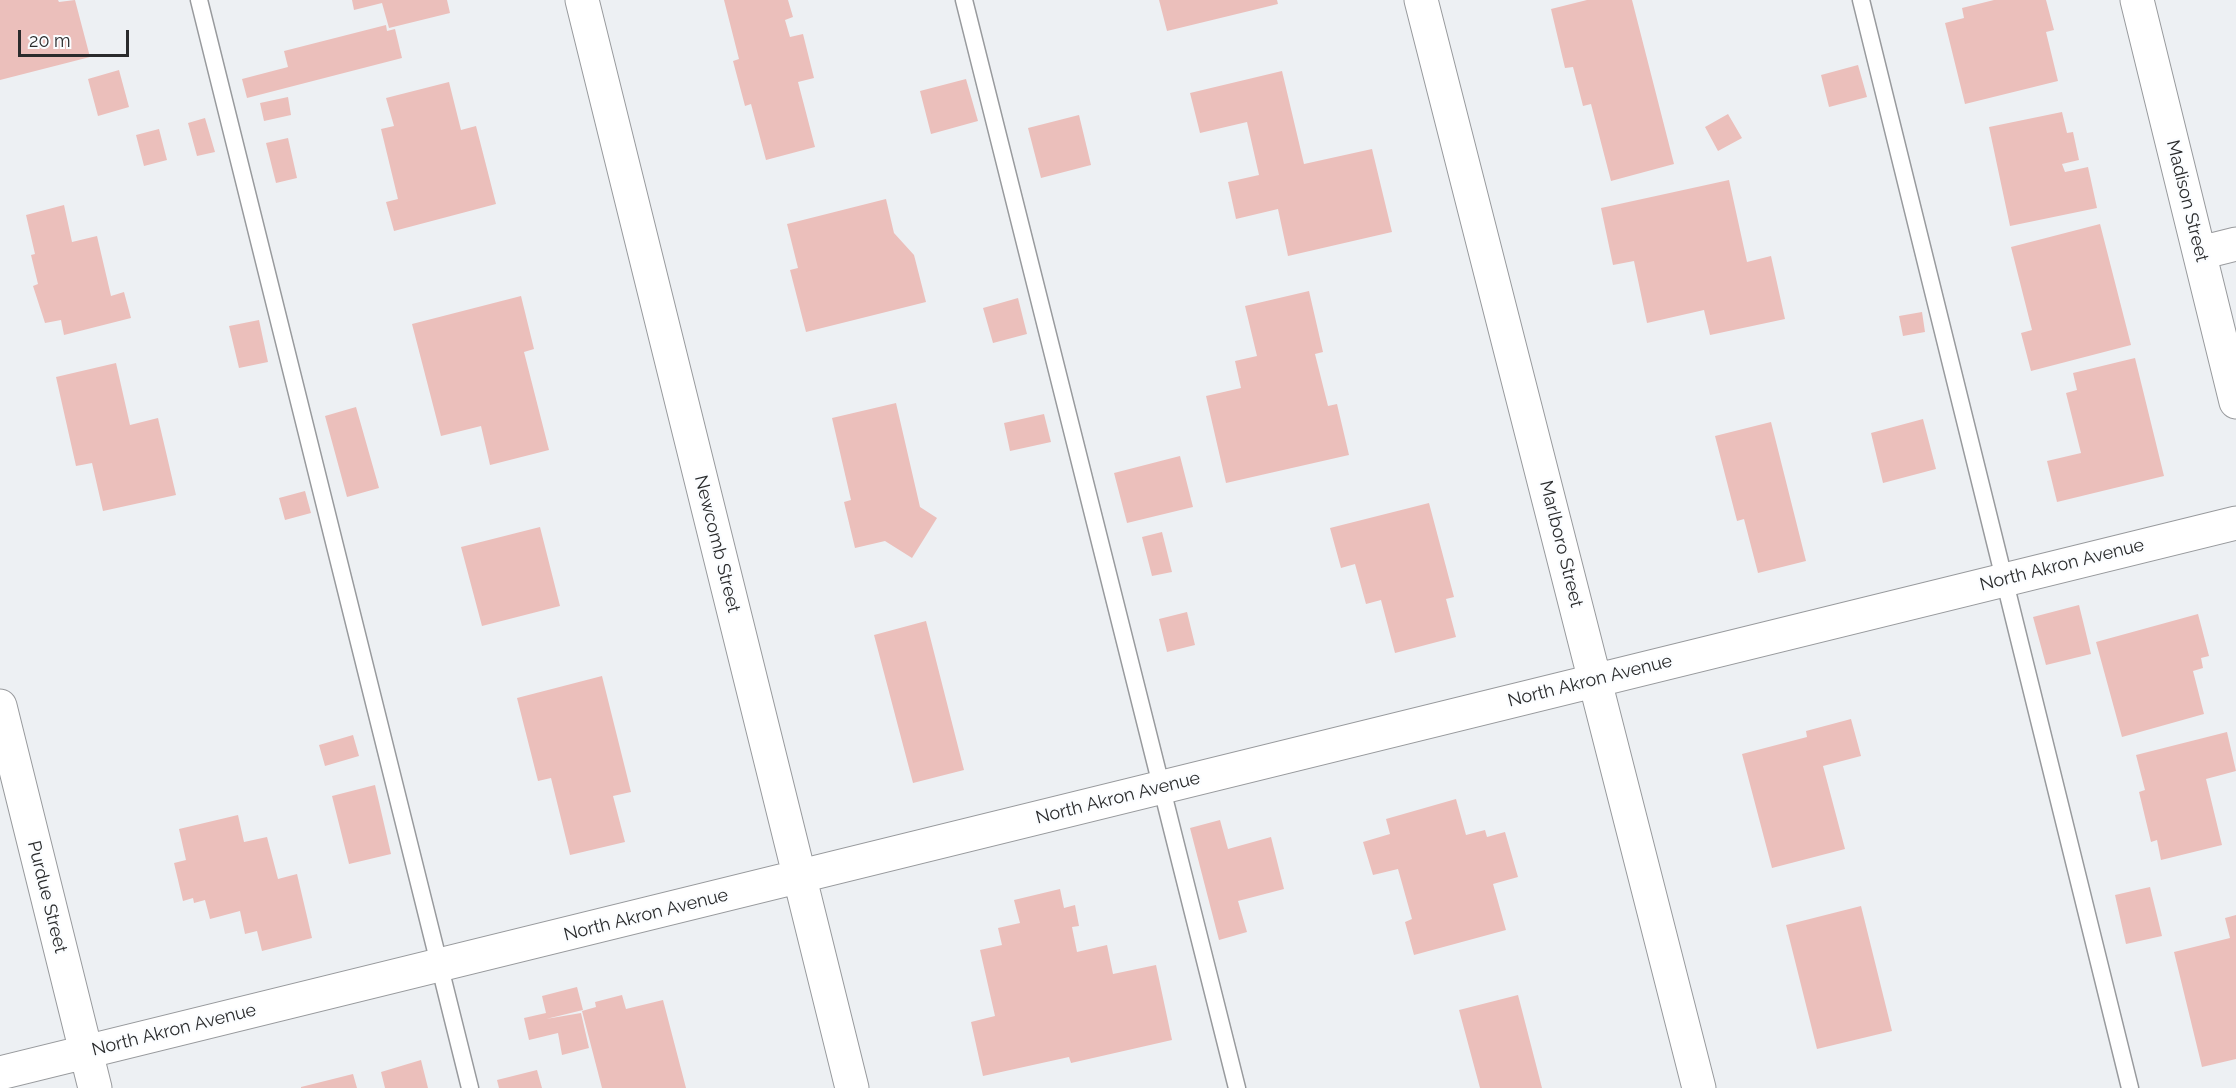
<!DOCTYPE html>
<html>
<head>
<meta charset="utf-8">
<style>
  body { margin:0 }
  #map { position:relative; width:2236px; height:1088px; overflow:hidden; background:#edf0f3; font-family:Raleway,sans-serif }
  canvas { display:block }
  .scale { position:absolute; left:18px; top:30px; width:111px; height:27px; box-sizing:border-box; border:3px solid #2a2b2c; border-top:0; padding-left:8px; font-size:18px; line-height:21px; white-space:nowrap; color:#2a2b2c; -webkit-text-stroke:4px #fbfdff; paint-order:stroke }
</style>
</head>
<body>
<div id="map">
<canvas width="2236" height="1088"></canvas>
<div class="scale">20 m</div>
</div>
<script>
const ctx = document.querySelector('canvas').getContext('2d');
ctx.lineJoin = 'round';
function fill(path, color) { ctx.fillStyle = color; ctx.fill(path, 'evenodd'); }
function trace(path, color, width, dash) { ctx.strokeStyle = color; ctx.lineWidth = width; ctx.lineCap = dash ? 'butt' : 'round'; ctx.setLineDash(dash || []); ctx.stroke(path); }
function drawText(font, color, halo, rows, align = 'center') {
  ctx.font = font + ' Raleway,sans-serif'; ctx.lineWidth = 4.5; ctx.setLineDash([]); ctx.textBaseline = 'middle'; ctx.strokeStyle = halo; ctx.fillStyle = color; for (const [text, x, y, turn = 0] of rows) {
    ctx.save(); ctx.translate(x, y); ctx.rotate((+turn || 0) * Math.PI / 180); ctx.textAlign = isNaN(turn) ? turn : align; if (halo) ctx.strokeText(text, 0, 0); ctx.fillText(text, 0, 0); ctx.restore();
  }
}
fill(new Path2D(`
  M0,0H58L59,2L75,0L90,57L0,80Z
  M352,0H447L450,13L389,28L382,3L354,10Z
  M724,0H788L793,17L785,20L790,37L803,34L814,78L798,82L815,147L766,160L751,104L745,106L733,61L739,59Z
  M1159,0H1277L1278,4L1167,31Z
  M1587,0H1632L1674,164L1611,181L1591,104L1583,106L1573,67L1565,68L1551,9Z
  M1994,0H2046L2054,30L2046,32L2058,81L1965,104L1945,23L1964,18L1962,8Z
  M386,25L387,31L395,29L402,58L247,98L242,79L288,67L284,51Z
  M1858,65L1867,97L1829,107L1821,75Z
  M119,70L129,107L98,116L88,79Z
  M1282,71L1304,164L1372,149L1392,232L1288,256L1278,209L1236,219L1228,182L1259,175L1247,122L1200,133L1190,93Z
  M966,79L978,121L931,134L920,91Z
  M449,82L461,130L476,126L496,204L394,231L386,202L398,199L381,129L394,126L386,98Z
  M288,97L291,115L264,121L260,103Z
  M2062,112L2067,133L2073,132L2079,160L2062,164L2065,172L2088,167L2097,208L2010,226L1989,127Z
  M1728,114L1742,138L1718,151L1705,127Z
  M1079,115L1091,165L1041,178L1028,128Z
  M205,118L215,152L197,156L188,123Z
  M159,129L167,160L144,166L136,135Z
  M288,138L297,178L276,183L266,143Z
  M1729,180L1747,262L1771,256L1785,319L1710,335L1704,310L1647,323L1634,261L1613,265L1601,208Z
  M886,199L894,233L914,255L926,302L806,332L790,270L798,268L787,224Z
  M64,205L72,242L97,236L111,296L124,292L131,318L64,335L61,320L45,323L33,286L38,284L31,255L35,254L26,215Z
  M2100,224L2131,345L2031,371L2021,333L2032,330L2011,247Z
  M1309,291L1323,352L1315,354L1328,406L1337,404L1349,455L1226,483L1206,396L1241,388L1235,361L1257,356L1245,306Z
  M521,296L534,349L524,352L549,450L490,465L481,426L441,436L412,324Z
  M1018,298L1027,334L993,343L983,308Z
  M1922,312L1925,332L1903,336L1899,316Z
  M259,320L268,362L239,368L229,326Z
  M2135,358L2164,476L2057,502L2047,461L2081,453L2066,393L2077,390L2073,373Z
  M116,363L130,425L158,418L176,495L103,511L92,463L76,466L56,377Z
  M896,403L920,507L937,518L912,558L885,541L855,548L844,502L851,500L832,418Z
  M356,407L379,488L347,497L325,416Z
  M1044,414L1051,442L1010,451L1004,423Z
  M1923,419L1936,469L1883,483L1871,433Z
  M1771,422L1806,561L1758,573L1744,519L1737,521L1715,436Z
  M1180,456L1193,507L1127,523L1114,473Z
  M305,491L311,513L285,520L279,498Z
  M1429,503L1454,597L1446,599L1456,637L1395,653L1381,600L1366,604L1355,564L1341,568L1330,528Z
  M540,527L560,606L482,626L461,547Z
  M1162,532L1172,572L1152,576L1142,537Z
  M2079,605L2091,654L2046,665L2033,617Z
  M1187,612L1195,645L1167,652L1159,619Z
  M2198,614L2209,656L2201,658L2203,668L2193,671L2204,714L2122,737L2096,642Z
  M926,621L964,770L913,783L874,635Z
  M602,676L631,792L613,796L625,842L570,855L551,778L538,781L517,698Z
  M1851,719L1861,756L1823,766L1845,849L1772,868L1742,754L1807,737L1806,731Z
  M2227,732L2236,771L2206,779L2222,845L2161,860L2157,840L2151,842L2139,792L2145,790L2136,755Z
  M353,735L359,756L325,766L319,745Z
  M375,785L391,854L349,864L332,796Z
  M1456,799L1466,835L1485,830L1487,837L1505,832L1518,877L1493,884L1506,930L1414,955L1405,922L1412,919L1398,869L1373,875L1363,842L1390,834L1386,819Z
  M238,815L244,842L267,837L278,879L297,874L312,938L262,951L257,931L245,934L240,911L210,919L205,900L194,903L193,898L183,901L174,863L186,860L179,829Z
  M1220,820L1228,849L1271,837L1284,889L1238,901L1247,932L1219,940L1190,828Z
  M2150,887L2162,936L2126,944L2115,895Z
  M1060,889L1064,908L1075,905L1079,926L1072,927L1077,952L1107,945L1113,974L1156,965L1172,1040L1071,1063L1069,1057L983,1076L971,1022L995,1016L980,950L1002,945L998,928L1020,923L1014,900Z
  M1861,906L1892,1031L1817,1049L1786,925Z
  M2236,915V1059L2202,1067L2174,952L2230,938L2225,918Z
  M577,987L583,1010L546,1019L581,1013L589,1048L562,1055L558,1033L529,1040L524,1018L546,1013L542,996Z
  M622,995L626,1009L663,1000L686,1088H602L582,1011L596,1007L595,1002Z
  M1518,995L1542,1088H1480L1459,1010Z
  M421,1060L428,1088H385L381,1072Z
  M537,1070L542,1088H499L497,1080Z
  M353,1074L357,1088H301V1087Z`), '#ebbfbb');
const lane = new Path2D(`
  M199,0L470,1088
  M964,0L1237,1088
  M1861,0L2130,1088`);
const street = new Path2D(`
  M582,0L852,1088
  M1421,0L1699,1088
  M2137,0L2236,402
  M2200,253L2236,244
  M0,706L95,1088
  M0,1073L2236,523`);
trace(lane, '#989a9d', 19);
trace(street, '#989a9d', 35);
trace(lane, '#fff', 16);
trace(street, '#fff', 33);
drawText('18px', '#2a2b2c', '#fbfdff', [
  ["Madison Street",2187,201,76],
  ["Newcomb Street",717,544,76],
  ["Marlboro Street",1561,544,76],
  ["North Akron Avenue",2062,565,-14],
  ["North Akron Avenue",1590,681,-14],
  ["North Akron Avenue",1118,798,-14],
  ["Purdue Street",47,897,76],
  ["North Akron Avenue",646,915,-14],
  ["North Akron Avenue",174,1030,-14]
]);
</script>
</body>
</html>
